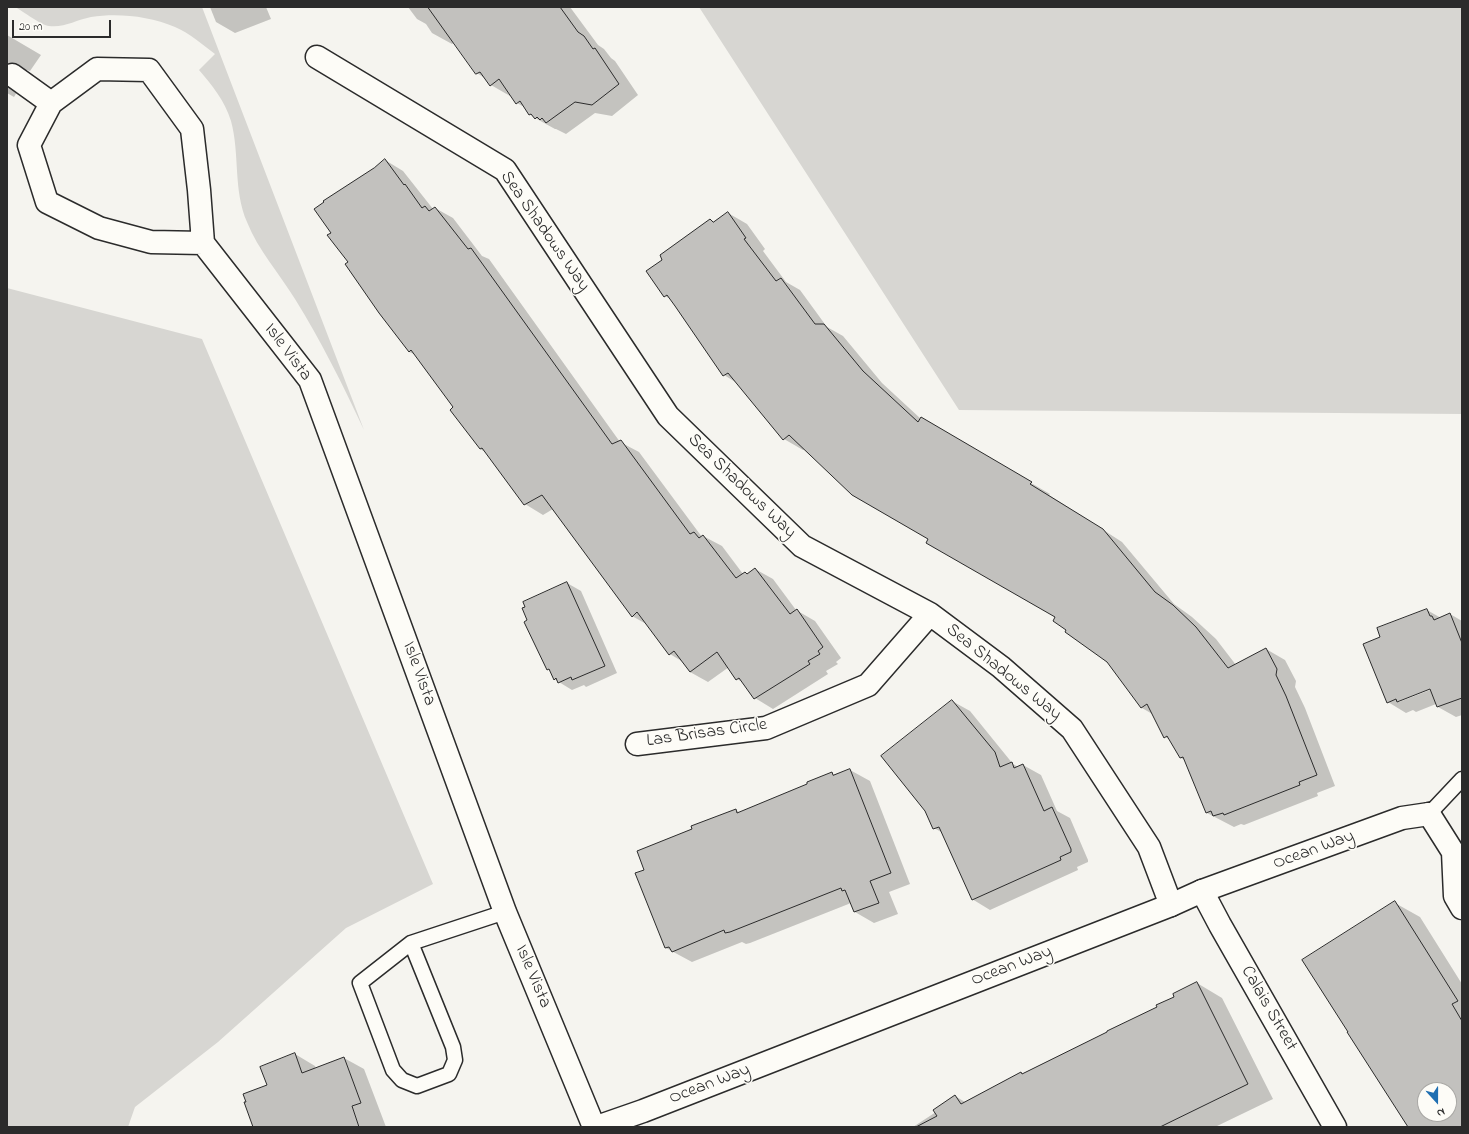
<!DOCTYPE html>
<html>
<head>
<meta charset="utf-8">
<style>
  body { margin:0 }
  #map { position:relative; width:1469px; height:1134px; overflow:hidden; background:#f5f4ef; font-family:"Indie Flower",sans-serif }
  canvas { display:block }
  .frame { position:absolute; inset:0; border:8px solid #2b2b2b; pointer-events:none }
  .north { position:absolute; left:1417px; top:1082px; width:40px; height:40px; box-sizing:border-box; background:#fdfcf7; border:1px solid #a9a8a5; border-radius:50%; rotate:159deg; font-size:11px; font-weight:700; line-height:16px; text-align:center; color:#2b2b2b }
  .north::after { content:''; display:block; margin:auto; width:14px; height:18px; background:#1f6fb2; clip-path:polygon(50% 0,100% 100%,50% 72%,0 100%) }
  .scale { position:absolute; left:12px; top:20px; width:99px; height:18px; box-sizing:border-box; border:2px solid #2b2b2b; border-top:0; padding-left:5px; font-size:12px; line-height:14px; white-space:nowrap; color:#2b2b2b; -webkit-text-stroke:3px #fdfcf7; paint-order:stroke }
</style>
</head>
<body>
<div id="map">
<canvas width="1469" height="1134"></canvas>
<div class="frame"></div>
<div class="north">N</div>
<div class="scale">20 m</div>
</div>
<script>
const ctx = document.querySelector('canvas').getContext('2d');
ctx.lineJoin = 'round';
function fill(path, color) { ctx.fillStyle = color; ctx.fill(path, 'evenodd'); }
function trace(path, color, width, dash) { ctx.strokeStyle = color; ctx.lineWidth = width; ctx.lineCap = dash ? 'butt' : 'round'; ctx.setLineDash(dash || []); ctx.stroke(path); }
function drawText(font, color, halo, rows, align = 'center') {
  ctx.font = font + ' "Indie Flower",sans-serif'; ctx.lineWidth = 3; ctx.setLineDash([]); ctx.textBaseline = 'middle'; ctx.strokeStyle = halo; ctx.fillStyle = color; for (const [text, x, y, turn = 0] of rows) {
    ctx.save(); ctx.translate(x, y); ctx.rotate((+turn || 0) * Math.PI / 180); ctx.textAlign = isNaN(turn) ? turn : align; if (halo) ctx.strokeText(text, 0, 0); ctx.fillText(text, 0, 0); ctx.restore();
  }
}
fill(new Path2D(`
  M15,7H202L364,430C343,385 321,341 295,299C279,273 258,250 247,222C233,190 240,154 231,121C225,101 212,85 199,70L215,54C202,44 189,33 175,27C149,16 118,13 91,17C76,20 64,28 49,26C42,26 23,11 15,7Z
  M699,7H1462V414L959,410Z
  M7,288L202,339L433,884L346,928L218,1042L135,1107L128,1127H7Z`), '#d7d6d2');
fill(new Path2D(`
  M210,7H266L271,19L235,33L216,22Z
  M408,7H570L598,45L604,49L611,58L615,61L638,95L612,116L595,113L566,134L556,129H555L535,118L530,114L526,108L517,103L512,96H510L491,85L486,79L477,73L455,42L452,44L432,33L426,24L417,19Z
  M7,35L41,55L30,71L27,70L21,71L14,88L17,92L14,97L7,93Z
  M385,160L403,171L433,209L435,208L453,218L482,256L489,259L620,442L639,452L702,537L703,536L722,546L743,574L745,573L748,574L755,569L773,579L796,610L815,621L841,658L836,662L838,664L826,671L828,674L773,709L755,698L744,683L737,679L729,667L708,682L690,672L683,662L670,654L648,625L632,616L553,509L543,515L525,504L487,453L480,449L455,408L416,355L409,352L349,262L332,233L375,169Z
  M728,213L747,224L765,249L763,251L786,282L800,290L827,327L843,336L882,383L921,419L1050,494L1049,495L1122,542L1174,604L1192,617L1216,639L1236,665L1266,649L1285,660L1296,681L1295,687L1305,708L1335,786L1317,793L1318,796L1244,825L1241,824L1234,827L1207,813L1186,761L1181,758L1170,740L1165,737L1154,715L1142,708L1107,661L1067,630L1057,617L930,539L805,449L803,450L784,439L737,383L724,375L672,300L665,296L647,272L664,260L711,220L715,222Z
  M567,583L581,591L617,673L586,687L584,685L572,690L554,679L551,671L548,669Z
  M1427,610L1441,618L1450,614L1462,621V715L1456,717L1438,707L1436,704L1416,712L1413,710L1406,713L1388,702L1382,638ZM1434,686L1435,688L1399,702V700Z
  M952,701L970,711L1013,764L1018,767L1023,765L1041,775L1057,811L1070,818L1088,860V862L1077,867L1078,870L990,910L972,899L943,833L934,828Z
  M850,770L870,781L910,884L889,892L898,914L874,923L855,912L851,903L750,943L746,944L742,942L692,962L666,948L646,870L694,829L736,810L740,813L767,802L832,773L835,776Z
  M1395,903L1420,917L1462,984V1127H1409ZM1425,1090H1449V1114H1425Z
  M1197,983L1222,998L1273,1099L1215,1127H913L936,1112L955,1096L965,1102L1158,1007Z
  M295,1054L315,1066L316,1069L344,1058L364,1069L386,1127H254L268,1086Z`), '#0003');
const building = new Path2D(`
  M428,7H560L578,32L584,36L593,49L595,48L619,84L592,105L575,102L546,123L542,118L540,120L537,117L535,119L531,114L529,115L520,101L516,104L499,79L490,86L480,72L476,74Z
  M385,159L404,185L405,184L422,208L425,206L429,211L435,207L468,249L471,248L612,444L621,440L690,534L694,532L699,538L703,535L736,578L745,572L747,574L755,568L790,614L797,609L823,647L818,651L820,654L808,661L810,664L754,699L739,678L736,680L717,652L690,672L674,651L669,655L637,612L632,617L542,495L524,505L482,448L480,449L450,410L453,407L411,350L409,352L379,313L345,264L348,262L327,235L331,233L314,209L324,202L323,201L374,168Z
  M728,212L746,238L744,239L776,281L781,278L815,324H824L863,371L918,422L921,417L1032,482L1030,484L1103,529L1155,592L1173,605L1196,627L1228,668L1266,648L1277,669L1276,675L1286,696L1317,775L1299,782L1300,785L1224,815L1223,813L1213,816L1211,811L1206,813L1183,757L1180,758L1167,736L1164,738L1147,704L1141,708L1107,662L1065,632L1066,630L1053,621L1055,617L926,543L928,539L852,495L789,435L783,440L728,373L723,376L675,306L667,295L664,297L646,271L662,260L660,255L710,219L713,222Z
  M567,582L605,666L572,680L571,677L558,683L556,678L554,680L549,669L547,670L524,622L527,620L522,608L525,607L523,602Z
  M1427,609L1430,616H1432L1434,620L1450,613L1462,643V698L1437,707L1430,689L1397,702L1396,699L1387,703L1363,644L1380,637L1377,628Z
  M952,700L995,752L1000,767L1012,762L1014,768L1023,764L1044,811L1052,807L1071,849V852L1060,857L1061,860L972,900L939,827L933,829L925,811L881,756Z
  M850,769L891,873L870,881L879,903L854,912L845,890L842,891L841,888L730,932L725,933L724,930L672,952L669,947L665,948L635,873L644,870L637,851L692,829L691,826L736,809L737,813L807,784V782L832,772L833,775Z
  M1395,901L1458,1001L1452,1004L1462,1021V1127H1408L1347,1032H1348L1302,960ZM1425,1090H1449V1114H1425Z
  M1197,982L1248,1084L1160,1127H916L937,1116L933,1110L955,1095L961,1104L1021,1072L1022,1074L1107,1032V1031L1157,1007L1156,1005L1174,997L1173,994Z
  M295,1053L302,1073L344,1057L361,1103L352,1106L359,1127H253L244,1102H246L243,1094L267,1085L260,1067Z`);
fill(building, '#c2c1be');
trace(building, '#2b2b2b', 1);
const lane = new Path2D(`
  M1429,814L1462,779
  M411,943L453,1047L455,1060L449,1074L417,1086L402,1080L393,1070L360,983L411,943L505,912`);
const street = new Path2D(`
  M317,57L505,170L668,416L802,546L930,614L1001,667L1072,729L1149,847L1171,905
  M12,75L51,103
  M203,243L151,242L99,228L47,202L29,145L51,103L97,69L149,70L192,129L199,190L203,243L310,380L505,912L594,1127
  M637,744L766,728L868,685L930,614
  M1429,814L1453,852L1455,896L1462,908
  M1202,891L1220,925L1335,1127`);
const secondary = new Path2D(`
  M597,1127L643,1111L1171,905L1202,891L1402,818L1429,814`);
trace(lane, '#2b2b2b', 17);
trace(street, '#2b2b2b', 25);
trace(secondary, '#2b2b2b', 25);
trace(lane, '#fdfcf7', 14);
trace(street, '#fdfcf7', 22);
trace(secondary, '#fdfcf7', 22);
drawText('18px', '#2b2b2b', '#fdfcf7', [
  ["Sea Shadows Way",544,232,55],
  ["Isle Vista",287,353,53],
  ["Sea Shadows Way",741,487,44],
  ["Sea Shadows Way",1003,673,39],
  ["Isle Vista",418,674,70],
  ["Las Brisas Circle",707,734,-8],
  ["Ocean Way",1314,851,-20],
  ["Ocean Way",1012,967,-21],
  ["Isle Vista",532,977,67],
  ["Calais Street",1268,1009,60],
  ["Ocean Way",710,1085,-21]
]);
</script>
</body>
</html>
